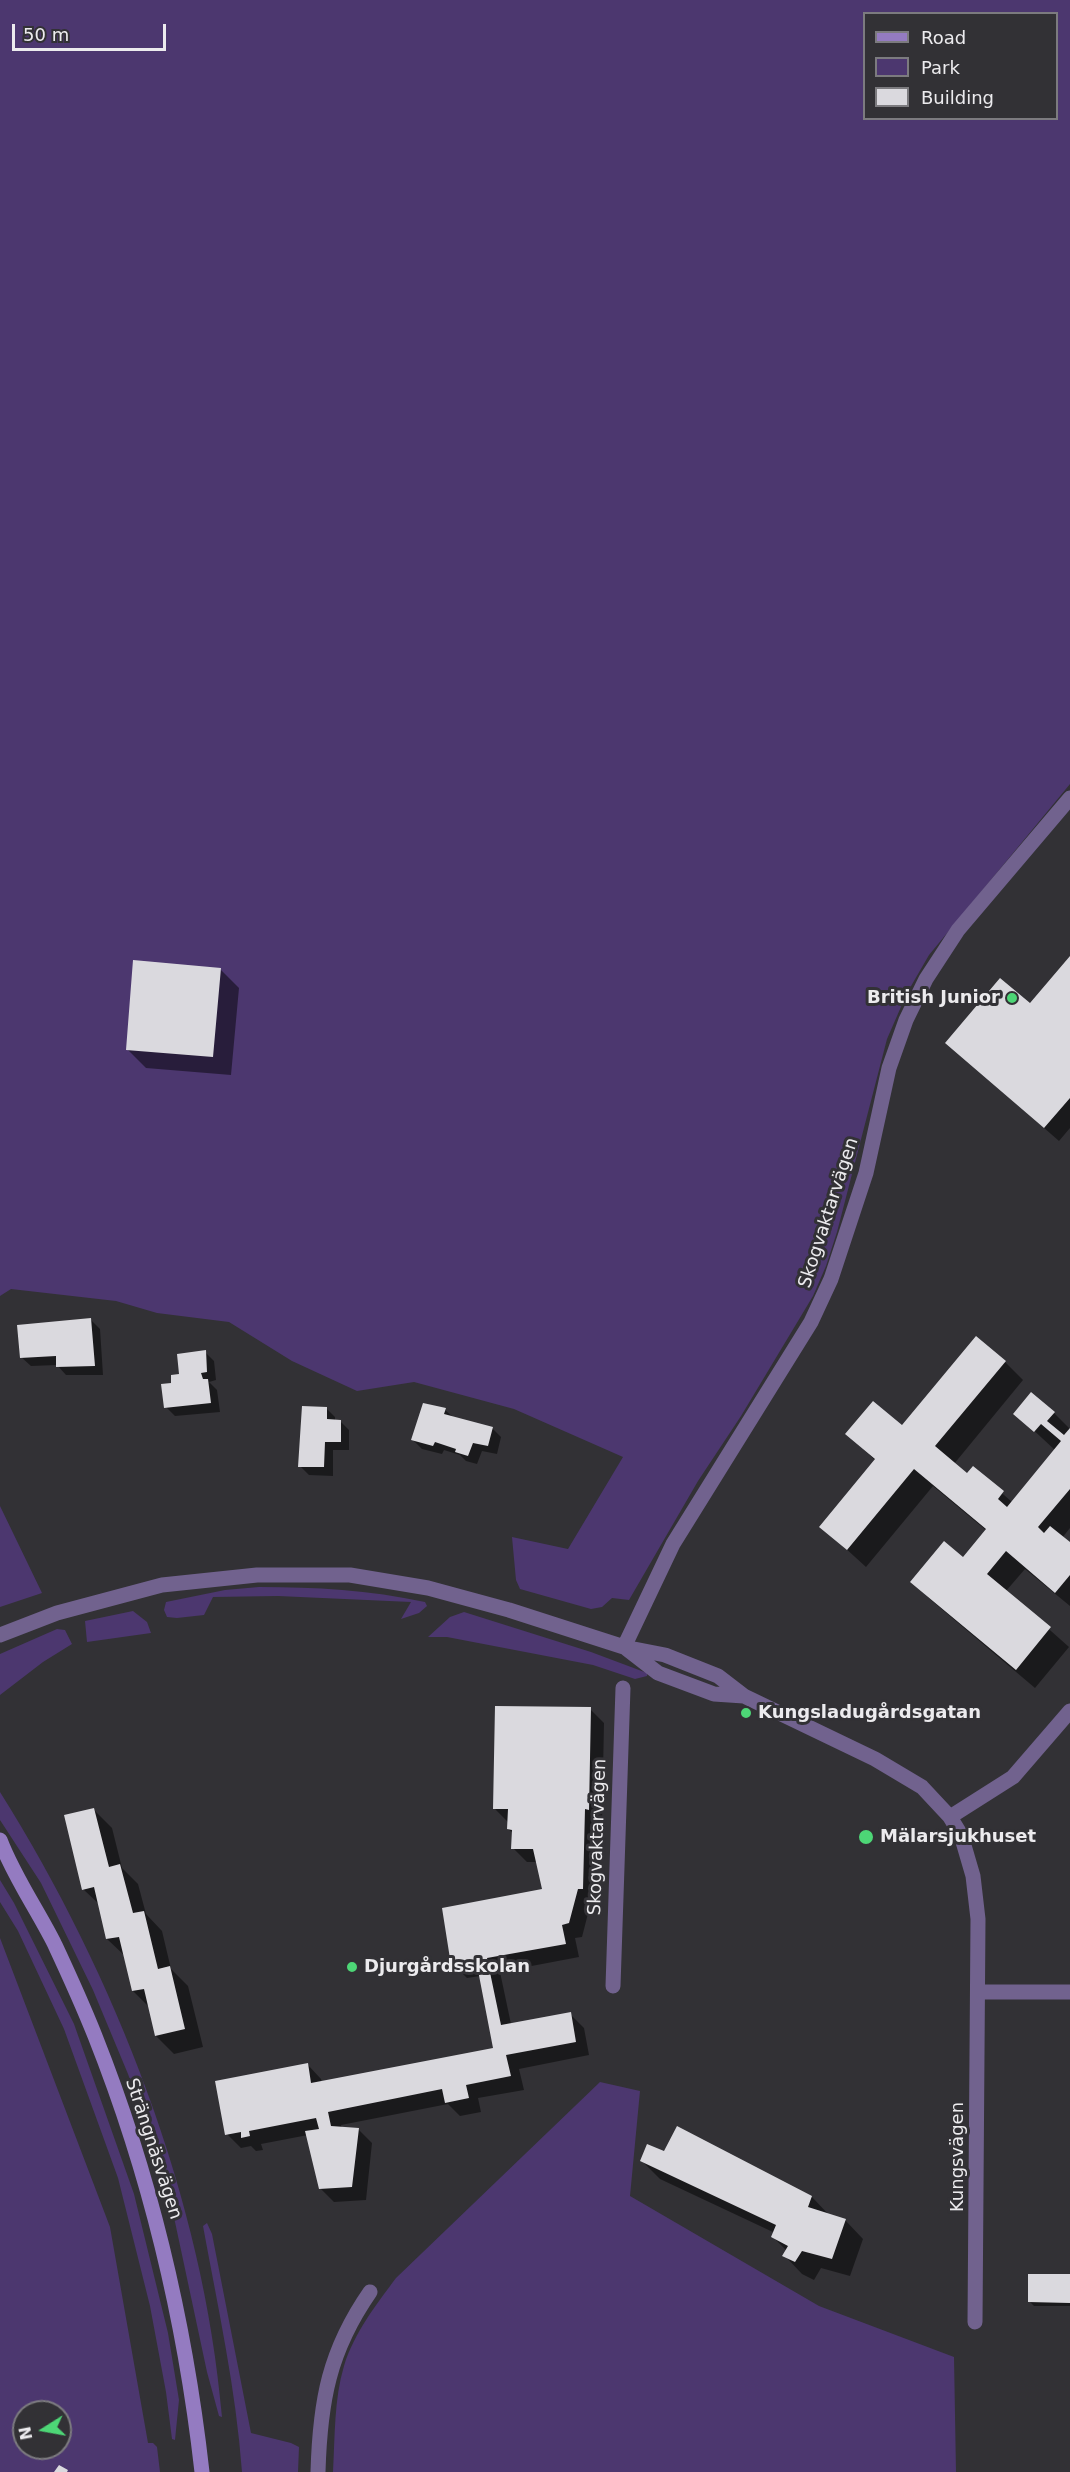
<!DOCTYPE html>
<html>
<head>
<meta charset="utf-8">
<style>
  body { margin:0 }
  #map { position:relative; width:1070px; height:2472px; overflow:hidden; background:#323135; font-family:"DejaVu Sans",sans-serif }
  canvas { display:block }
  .legend { position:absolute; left:863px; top:12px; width:195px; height:108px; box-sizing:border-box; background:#323135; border:2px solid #7c7b7f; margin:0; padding:8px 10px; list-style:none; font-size:18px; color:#ecebee }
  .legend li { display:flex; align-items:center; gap:12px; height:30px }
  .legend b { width:30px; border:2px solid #7c7b7f }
  .north { position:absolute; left:12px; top:2400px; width:60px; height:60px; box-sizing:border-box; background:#323135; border:2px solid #7c7b7f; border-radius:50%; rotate:259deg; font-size:16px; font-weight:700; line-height:24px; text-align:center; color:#ecebee }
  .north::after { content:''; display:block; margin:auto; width:21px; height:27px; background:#4dd676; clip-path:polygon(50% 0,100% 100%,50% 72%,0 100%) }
  .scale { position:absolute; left:12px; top:24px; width:154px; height:27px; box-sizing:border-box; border:3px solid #ecebee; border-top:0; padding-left:8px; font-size:18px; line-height:21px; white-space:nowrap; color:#ecebee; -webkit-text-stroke:4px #323135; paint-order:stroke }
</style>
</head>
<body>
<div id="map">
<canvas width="1070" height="2472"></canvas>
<ul class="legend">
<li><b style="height:8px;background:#947bc1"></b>Road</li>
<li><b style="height:16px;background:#4c376f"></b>Park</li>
<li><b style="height:16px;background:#dad9de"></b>Building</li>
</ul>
<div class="north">N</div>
<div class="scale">50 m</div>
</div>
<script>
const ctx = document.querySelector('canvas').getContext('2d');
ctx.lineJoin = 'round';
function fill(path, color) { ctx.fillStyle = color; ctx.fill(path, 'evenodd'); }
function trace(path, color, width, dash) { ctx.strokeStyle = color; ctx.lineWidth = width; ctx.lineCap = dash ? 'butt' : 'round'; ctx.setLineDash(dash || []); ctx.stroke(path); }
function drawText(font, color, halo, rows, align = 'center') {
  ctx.font = font + ' "DejaVu Sans",sans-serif'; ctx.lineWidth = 6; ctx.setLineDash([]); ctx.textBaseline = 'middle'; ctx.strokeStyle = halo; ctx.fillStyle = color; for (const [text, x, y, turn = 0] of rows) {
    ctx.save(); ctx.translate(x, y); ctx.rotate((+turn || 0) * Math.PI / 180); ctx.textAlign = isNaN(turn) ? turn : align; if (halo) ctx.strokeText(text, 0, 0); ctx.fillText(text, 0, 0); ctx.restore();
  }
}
fill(new Path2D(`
  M0,0H1070V784L929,955L907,993L887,1039L837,1232L826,1266L813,1296L741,1416L698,1481L629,1600L612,1598L602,1607L591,1609L520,1589L516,1580L512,1537L568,1549L623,1457L514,1409L414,1382L357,1391L292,1361L229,1322L157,1313L116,1301L11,1289L0,1296ZM864,14H1056V118H864Z
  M0,1506L42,1593L0,1607Z
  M259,1587C316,1587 369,1590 425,1602L427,1606L419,1613L401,1619L411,1602L278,1596L213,1597L204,1615L177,1618L167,1617L164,1610L166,1602L225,1590Z
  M133,1611L147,1622L151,1633L87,1642L85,1621Z
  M464,1612L591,1652L647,1673V1676L635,1679L593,1665L447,1637H428L450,1617Z
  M57,1629L65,1630L72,1644L43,1662L0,1695V1654Z
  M0,1792C115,1975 204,2201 222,2417L219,2416L207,2372L175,2222L152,2141L128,2074L93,1990L41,1883L0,1820Z
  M0,1880L14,1903L74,2024L134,2194L168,2333L179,2400L175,2440L172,2439L166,2392L150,2306L118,2178L64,2029L18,1931L0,1902Z
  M0,1938L110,2227L148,2443H153L157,2447L160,2472H0ZM24,2412H60V2448H24Z
  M600,2082L640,2091L630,2196L819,2306L954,2357L956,2472H333C335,2437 334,2399 344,2366C354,2333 376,2305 396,2278Z
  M207,2223L212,2234L251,2433L291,2443L299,2447L298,2472H242C236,2389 218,2308 203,2226Z`), '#4c376f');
fill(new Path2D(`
  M1070,958V1128L1059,1141L947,1043L1030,1005Z
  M220,969L239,988L231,1075L146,1068L127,1049Z
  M91,1320L100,1329L103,1375H66L57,1365L31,1366L21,1357Z
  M205,1352L214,1361L216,1380L209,1382L217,1390L220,1412L175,1416L166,1407L173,1384Z
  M1005,1362L1023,1380L954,1464L967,1475L973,1468L1012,1502L1056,1451L1015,1413H1054L1070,1429V1528L1062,1538L1070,1544V1606L1025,1569L1006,1591L1069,1647L1035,1688L931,1600L912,1582L963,1559L987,1531L933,1486L866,1567L821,1526L876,1461L847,1434L902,1427Z
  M326,1408L335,1417V1421H340L349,1430V1450H333V1476L309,1475L300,1466Z
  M445,1410L453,1417L492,1428L501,1437L497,1454L482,1451L477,1464L466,1461L460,1455L444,1450L442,1454L422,1449L413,1440Z
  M590,1709L604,1723L602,1823L598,1822L596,1902H591L582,1937L575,1938L579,1957L500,1972L511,2024L570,2014L584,2028L589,2055L519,2069L524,2090L478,2098L481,2112L460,2116L448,2104L341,2125L342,2128L358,2129L372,2143L366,2200L334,2202L320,2188L308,2135L261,2144L263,2150L256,2151L251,2146L241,2148L227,2134L308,2065L321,2079L322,2083L495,2049L480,1976L467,1978L453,1964L544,1890L537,1862H527L513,1848V1833L508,1829L509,1823L495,1809Z
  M94,1810L112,1828L122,1868L138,1884L146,1914L162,1931L171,1969L188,1986L203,2047L174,2054L156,2036L150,2008L133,1991L125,1956L107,1939L100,1905L83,1889Z
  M642,2161L812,2197L830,2216L845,2220L863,2239L850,2276L821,2268L814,2280L802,2274L784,2255L787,2251L773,2237L775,2233L660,2179Z
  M1070,2276V2306H1034L1030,2302Z`), '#0007');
fill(new Path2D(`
  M1070,956V1098L1044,1128L945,1043L1000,978L1030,1003Z
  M133,960L221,968L213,1057L126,1050Z
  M91,1318L95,1366L56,1367V1356L20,1358L17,1325Z
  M976,1336L1006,1361L935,1446L967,1473L973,1466L1004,1491L998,1499L1007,1507L1061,1441L1041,1424L1034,1432L1013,1414L1031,1392L1055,1412L1047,1421L1064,1435L1070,1428V1489L1038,1527L1044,1533L1050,1526L1070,1542V1575L1055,1593L1006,1551L987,1574L1051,1627L1016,1670L910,1582L944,1541L963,1557L986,1529L914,1469L847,1550L819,1527L875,1459L845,1434L873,1401L902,1425Z
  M206,1350L207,1372L201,1373L203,1379H208L211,1403L164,1408L161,1384L171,1383V1375L179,1374L177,1354Z
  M423,1403L446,1408L444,1414L493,1427L488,1446L473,1443L468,1456L455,1452L456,1449L435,1442L433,1446L411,1440Z
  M302,1406L327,1407V1419L341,1420V1442H325L324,1467H298Z
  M495,1706L591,1707L589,1810L585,1809L583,1889H578L569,1923L562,1925L566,1944L487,1958L501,2025L571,2012L576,2042L506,2055L511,2076L466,2085L469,2098L445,2103L442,2089L328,2112L331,2126L359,2128L352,2187L319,2189L305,2131L319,2129L316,2118L249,2131L250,2136L241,2138V2132L225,2135L215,2081L308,2063L311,2083L493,2048L476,1960L451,1965L442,1908L542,1889L533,1849H511L512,1830L507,1829L508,1809H493Z
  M94,1808L109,1867L120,1864L133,1913L144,1911L158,1969L170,1966L185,2029L155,2036L144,1989L132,1991L119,1937L106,1939L94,1887L82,1890L64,1815Z
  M677,2126L812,2196L808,2207L846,2219L832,2259L802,2251L795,2262L782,2256L788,2246L771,2237L776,2225L640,2161L647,2144L664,2151Z
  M1028,2274H1070V2303L1028,2302Z
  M59,2465L68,2470L67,2472H54Z`), '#dad9de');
trace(new Path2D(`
  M0,1635L57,1613L162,1585L257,1575H350L428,1588L509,1610L624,1647L665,1655L718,1676L744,1696L875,1759L922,1787L950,1817L961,1835L973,1876L978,1919L975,2322
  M624,1647L673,1544L811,1322L831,1279L866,1173L889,1068L906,1020L926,979L958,930L1070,798
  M627,1649L658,1673L714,1694L744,1696
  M950,1817L1013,1777L1070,1711
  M613,1986L623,1688
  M978,1992H1070
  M318,2472C320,2401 329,2351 370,2292`), '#71628e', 15);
trace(new Path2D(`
  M0,1840C14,1877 37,1909 55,1945C69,1975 83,2006 95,2036C151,2177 185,2321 202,2472`), '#947bc1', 15);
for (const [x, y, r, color] of [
  [1012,998,6,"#4dd676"],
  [746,1713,6,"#4dd676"],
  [866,1837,8,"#4dd676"],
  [352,1967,6,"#4dd676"]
]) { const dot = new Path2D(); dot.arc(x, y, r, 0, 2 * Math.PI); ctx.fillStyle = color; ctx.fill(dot); trace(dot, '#323135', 2); }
drawText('bold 18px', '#ecebee', '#323135', [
  ["British Junior",1000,998,"right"],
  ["Kungsladugårdsgatan",758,1713],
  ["Mälarsjukhuset",880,1837],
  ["Djurgårdsskolan",364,1967]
], 'left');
drawText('18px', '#ecebee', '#323135', [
  ["Skogvaktarvägen",829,1213,-72],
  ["Skogvaktarvägen",598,1837,-88],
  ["Strängnäsvägen",153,2149,72],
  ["Kungsvägen",958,2157,-90]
]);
</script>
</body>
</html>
